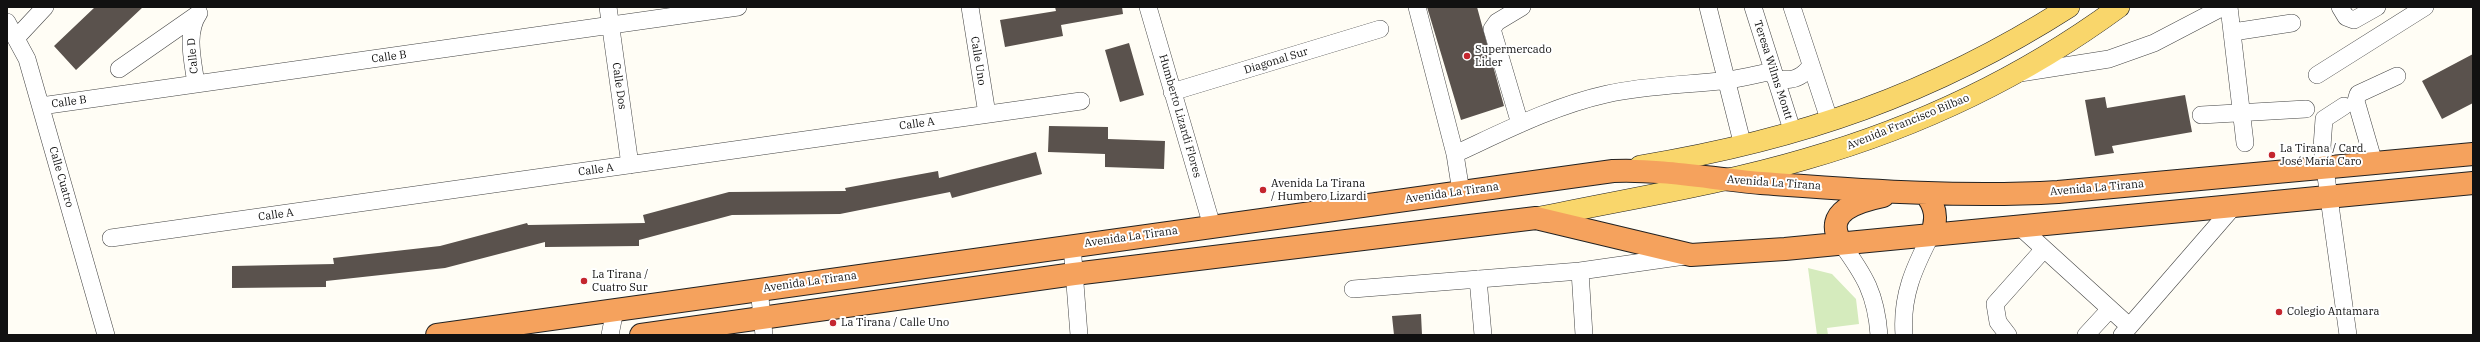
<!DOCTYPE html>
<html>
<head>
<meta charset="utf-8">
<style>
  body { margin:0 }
  #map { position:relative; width:2480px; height:342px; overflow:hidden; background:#fffdf5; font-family:"IBM Plex Serif",serif }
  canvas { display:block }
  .frame { position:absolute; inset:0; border:8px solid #111; pointer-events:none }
</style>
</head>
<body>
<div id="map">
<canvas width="2480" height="342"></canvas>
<div class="frame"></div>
</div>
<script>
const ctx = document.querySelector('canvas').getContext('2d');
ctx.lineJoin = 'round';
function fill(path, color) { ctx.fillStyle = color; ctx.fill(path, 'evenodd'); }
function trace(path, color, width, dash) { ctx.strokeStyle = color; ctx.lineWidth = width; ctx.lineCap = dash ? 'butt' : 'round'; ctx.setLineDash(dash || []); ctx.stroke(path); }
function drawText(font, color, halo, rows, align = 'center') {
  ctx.font = font + ' "IBM Plex Serif",serif'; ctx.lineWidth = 4; ctx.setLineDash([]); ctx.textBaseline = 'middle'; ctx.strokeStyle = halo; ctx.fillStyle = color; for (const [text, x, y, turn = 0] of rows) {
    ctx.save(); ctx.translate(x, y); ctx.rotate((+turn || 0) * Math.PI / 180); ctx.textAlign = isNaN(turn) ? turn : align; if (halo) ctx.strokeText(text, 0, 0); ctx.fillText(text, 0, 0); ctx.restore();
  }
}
fill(new Path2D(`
  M1808,268L1832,274L1856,299L1859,324L1827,328L1828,335H1817Z`), '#d5ebbd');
fill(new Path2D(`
  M95,7H143L76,70L54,46Z
  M1055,7H1122L1123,14L1061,25L1063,36L1005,47L1000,20L1056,11Z
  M1427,7H1477L1504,106L1461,120Z
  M1129,43L1144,95L1120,102L1105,50Z
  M2473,54V103L2442,119L2422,81Z
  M2185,95L2192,132L2112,146L2114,153L2095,156L2085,100L2105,97L2107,108Z
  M1049,126L1108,127V139L1165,141L1164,169L1105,167V154L1048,152Z
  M1036,152L1042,174L952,198L950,192L840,214L732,215L639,240V246L545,247V242L445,268L326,281V287L232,288V266L334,264L333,258L440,246L527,223L528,225L645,223L643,215L729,192L846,191L845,188L938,171L939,178Z
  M1421,314L1422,335H1394L1392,316Z`), '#5a524d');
const minor = new Path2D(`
  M608,7L630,165
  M970,7L987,114
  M1148,7L1212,226
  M1417,7L1455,154L1461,192
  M1708,7L1743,146
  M1753,7L1793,133
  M1792,7L1830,122
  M2229,7L2245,143
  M2340,7L2346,17L2354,20L2377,7
  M7,22L27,59L106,335
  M2233,32L2292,23
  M17,37L45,7
  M119,69L198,14
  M2020,73L2109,59L2154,43L2223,7
  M2317,75L2425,7
  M1775,78C1790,82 1802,79 1811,65
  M196,84C193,61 185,33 199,13
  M1172,92L1380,29
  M41,106L738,7
  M2344,106L2324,119L2322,147L2348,335
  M2201,115L2306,109
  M1520,124L1492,29L1497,22L1522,7
  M1455,154C1505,131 1553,106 1607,94C1647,85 1688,85 1728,80C1743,78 1758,74 1773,71
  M2374,163L2356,101L2358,94L2397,76
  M2019,226L2129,326
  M111,238L1081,101
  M1841,243C1865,276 1876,294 1879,335
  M1072,245L1079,335
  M1580,271L1584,335
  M1478,279L1483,335
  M759,289L764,335
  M1353,289L1580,271L1685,256
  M610,335L615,310
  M1904,335C1901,296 1914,268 1931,235
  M2008,335L1998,322L1995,304L2044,249
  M2086,335L2110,309
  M2122,335L2234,206`);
const major = new Path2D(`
  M1640,166C1799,140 1933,94 2069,7
  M1536,218C1626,199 1718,185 1806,159C1918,127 2025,76 2119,7`);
const highway = new Path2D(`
  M1925,193C1936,206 1938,219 1931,235
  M1841,243C1822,211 1859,201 1883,196
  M437,335L1613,171C1663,169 1712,179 1761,183C1860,190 1959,198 2058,192L2473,154
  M641,335L1074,274L1536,218L1691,255L1785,249L2473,183`);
trace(minor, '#444', 18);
trace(major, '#222', 22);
trace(highway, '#222', 24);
trace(minor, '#fff', 17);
trace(major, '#f9d66b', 21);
trace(highway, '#f5a25d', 22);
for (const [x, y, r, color] of [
  [1467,56,4,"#c4262e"],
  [2272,155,4,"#c4262e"],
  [1263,190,4,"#c4262e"],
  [584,281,4,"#c4262e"],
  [2279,312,4,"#c4262e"],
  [833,323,4,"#c4262e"]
]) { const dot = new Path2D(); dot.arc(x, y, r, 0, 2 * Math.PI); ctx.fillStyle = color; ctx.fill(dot); trace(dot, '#fff', 1.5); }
drawText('11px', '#111', '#fff', [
  ["Supermercado",1475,50],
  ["Lider",1475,63],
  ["La Tirana / Card.",2280,149],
  ["José María Caro",2280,162],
  ["Avenida La Tirana",1271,184],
  ["/ Humbero Lizardi",1271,197],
  ["La Tirana /",592,275],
  ["Cuatro Sur",592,288],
  ["Colegio Antamara",2287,312],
  ["La Tirana / Calle Uno",841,323]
], 'left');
drawText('11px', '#111', '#fff', [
  ["Calle D",193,56,-95],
  ["Calle B",389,57,-8],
  ["Calle Uno",978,61,81],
  ["Diagonal Sur",1276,61,-17],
  ["Teresa Wilms Montt",1773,70,72],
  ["Calle Dos",619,86,82],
  ["Calle B",69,102,-8],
  ["Humberto Lizardi Flores",1180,116,74],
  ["Avenida Francisco Bilbao",1908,122,-22],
  ["Calle A",917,124,-8],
  ["Calle A",596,170,-8],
  ["Calle Cuatro",61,177,74],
  ["Avenida La Tirana",1774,183,4],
  ["Avenida La Tirana",2097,188,-5],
  ["Avenida La Tirana",1452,193,-8],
  ["Calle A",276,215,-8],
  ["Avenida La Tirana",1131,237,-8],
  ["Avenida La Tirana",810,282,-8]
]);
</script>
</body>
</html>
